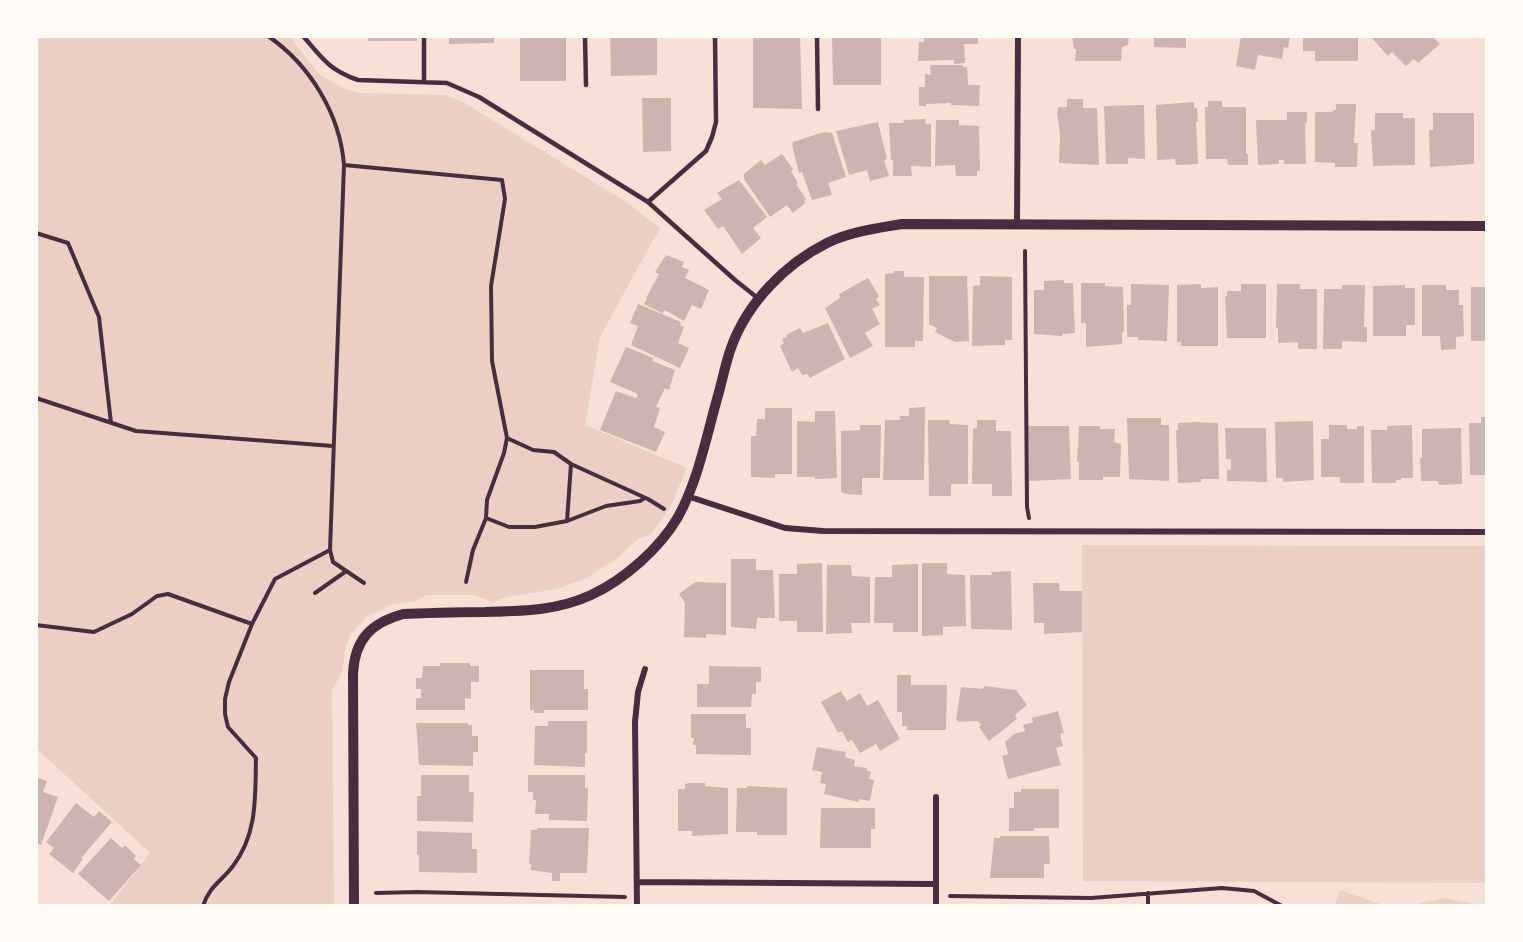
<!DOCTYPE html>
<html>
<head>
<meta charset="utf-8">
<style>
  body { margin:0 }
  #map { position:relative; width:1523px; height:942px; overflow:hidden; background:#f7e1d7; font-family:Signika,sans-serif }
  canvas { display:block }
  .frame { position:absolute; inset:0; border:38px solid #fffaf5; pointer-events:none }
</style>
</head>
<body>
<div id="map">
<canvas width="1523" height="942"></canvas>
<div class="frame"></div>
</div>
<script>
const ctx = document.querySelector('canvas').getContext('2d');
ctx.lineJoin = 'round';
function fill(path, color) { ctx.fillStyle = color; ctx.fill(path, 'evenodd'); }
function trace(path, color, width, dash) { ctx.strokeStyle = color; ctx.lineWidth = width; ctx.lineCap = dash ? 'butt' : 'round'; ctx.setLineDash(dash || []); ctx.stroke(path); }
fill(new Path2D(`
  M36,36H289L320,75L345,89L361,93L445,95L463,102L628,203L661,229L653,240L600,337L585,425L687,468L670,508L651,534L637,540L616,559L587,578L557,589L507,597L493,602L473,595H427L416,601L391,605L367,617L351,634L346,646L342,672L332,691L334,906H109L150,853L36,748Z
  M1082,545L1487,546V883L1083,881Z
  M1340,890L1386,906H1334Z
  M1445,898L1483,906H1408Z`), '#ebcfc5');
fill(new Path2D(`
  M368,36H417V41H368Z
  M449,36H494V43L449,44Z
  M520,36H566V81H520Z
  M610,36H657V75L611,76Z
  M753,36H800L802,109L753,108Z
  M832,36H881V85H833Z
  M924,36H978V44H964L965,63L954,64V60L918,61L919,42H924Z
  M1072,36H1129L1128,45L1122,47L1121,61H1075L1076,49H1074Z
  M1154,36H1186V48L1154,47Z
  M1241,36H1290L1288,48L1284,47L1282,59L1258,55L1255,70L1236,66Z
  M1303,36H1358V61H1315V51H1303Z
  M1370,36H1432L1440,44L1418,63L1414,59L1406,66L1392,52L1388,56Z
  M930,65H963V67H967L968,85H980L979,106L951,105V103L926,104V106H919V87H925V74L931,75Z
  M642,98H671V151L643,152Z
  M1067,99H1083V108H1097L1099,165L1059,163L1060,135L1057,112L1058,107H1067Z
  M1208,101H1222V107H1246V154H1248V165H1228L1227,159H1206L1205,107H1208Z
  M1194,102V108H1197L1198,122H1196L1198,164L1176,165L1175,159L1157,160L1156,105Z
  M1336,104H1356L1354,143H1358L1357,167H1335V163L1315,162V114L1316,112H1333V110H1336Z
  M1144,105L1145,159L1128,158V164H1106L1104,106Z
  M1287,112H1307V123H1305L1306,164H1284V160H1279V164L1258,165L1256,120H1287Z
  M1375,113H1403V118H1415V165L1373,166L1371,130H1375Z
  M1433,113H1474V164L1430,167L1429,130H1433Z
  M925,119L926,124H931V167L911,166L912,176H893V160H891L889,123H903L904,120Z
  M936,120H959V125L979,126L980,171H977V176H956L955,165L935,166Z
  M878,122L887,159L884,160L889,176L870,181L867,170L849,175L836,131Z
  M824,132L832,133L846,177L828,183L832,195L812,200L802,172L799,173L792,145L793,142Z
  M782,154L793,169L791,171L798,183L796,184L806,199L804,201L805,203L793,213L787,205L770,217L744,179V174L761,160L765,165Z
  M739,180L767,217L753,228L761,238L742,254L723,226L718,229L704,210L722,199L717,193Z
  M666,255L684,262L682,267L689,270L685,278L709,290L701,309L692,305L684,321L665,310L662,313L644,304L647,299L646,298L659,274L655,272Z
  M894,271H904V277H924L923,341H915V347H885V274L894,273Z
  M929,276H967L969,341L955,342L935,332L937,328L929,324Z
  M980,276L1012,277V340H1005V345L972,346L973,286L980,285Z
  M868,278L879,296L876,299L880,305L872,309L880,324L865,333L873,346L850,358L825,308L840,298L839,294Z
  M1064,280V283H1073L1075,333L1062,334V336L1034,334V290H1044V281Z
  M1081,283H1105V286L1123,287L1124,332H1122V344L1086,347V323H1081Z
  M1131,284L1169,285L1167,341L1138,340V337H1127V305H1131Z
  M1201,284V288L1218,287V346H1181V342H1177V285Z
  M1241,284H1266V338H1227L1225,296H1227V291H1241Z
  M1277,284H1300V289H1317V349H1298V342L1278,343V328H1276Z
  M1342,285H1365L1364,327H1367V342L1342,341V349H1323L1324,289H1342Z
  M1405,285V288H1415V325H1406V336H1373V286Z
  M1422,285H1446V290H1459V305H1463L1464,336L1456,337V349L1441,350L1440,336H1422Z
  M1471,287H1487V341H1471Z
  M638,304L681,322L680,325L684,327L678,343L689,348L680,368L631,345L638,326L630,323Z
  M828,323L845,359L810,378L807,374L802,375L798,368L792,372L780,346L784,343L782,339L787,337L786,335L800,328L803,333Z
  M626,347L653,358L652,361L675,370L669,390L665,388L656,407L660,408L654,427L665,432L656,452L600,430L616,391L652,404L636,398L638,394L610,382Z
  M925,407L924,480H883L885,420H900V416H909V408Z
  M765,408H792V474H775V478L751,477V436H756L757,419H765Z
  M815,411H835L837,478L815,479V477H797V421L815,422Z
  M1481,417H1487V475H1470L1469,423H1481Z
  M1127,418H1161V425H1169V481L1129,479Z
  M928,420H949L950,424L968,425V484H951V496H929Z
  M977,420H996V431H1011L1012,496H992V484H972L973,429L977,428Z
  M1313,421L1314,480L1283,482V478H1276L1275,422Z
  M1195,422L1218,423L1219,479H1201V482L1178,483L1176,430H1178V423Z
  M860,425H881L880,478H862V495L846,494L841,492V431L860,430Z
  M1329,425H1347V429H1357V426H1364V483H1340V477H1321V439H1329Z
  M1412,425L1413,478H1401V480H1396V483H1372L1371,430H1387V426Z
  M1028,426H1069L1071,479L1029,481Z
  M1079,426H1100V429H1115L1114,442L1121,444L1120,477H1103V480H1079V462H1077Z
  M1225,428H1266L1267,482L1227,481V470H1231V459H1226Z
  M1461,428L1462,484L1439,485L1438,481H1421L1420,458H1422V429Z
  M731,559H756V570H773L775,618H757L756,629L731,627Z
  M822,563L823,632H797V621H779V574H797V564Z
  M922,563H947V574L965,575L966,626L943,627V635L922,636Z
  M918,564V632H893V623H874L875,577H892V565Z
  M827,565H851L852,576L870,577V623H851L852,633L826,634Z
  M1011,571L1012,630L971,629L970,575H992L991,572Z
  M697,582L726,583V635L706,634V638L684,637L685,603L679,594L692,584Z
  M1033,583H1059L1060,591H1082V632L1044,634V623H1034Z
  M440,663H470V666H479V682H471V699L465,698V710H416V698H421V689H416V678H422L423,666H440Z
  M709,666L761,667V682H756V694H752L751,707H697V684H709Z
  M530,670H584V689H588V710H544V713H534V710H530Z
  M897,675H911V685H947L946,730H907V726H902V712H897Z
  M984,686L1016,690L1027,705L1015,715L1017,719L989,741L979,727L981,725L978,721L959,722V721L956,720L961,687L983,689Z
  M841,691L847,701L860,693L867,706L878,700L900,739L880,751L876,744L860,753L852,740L848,742L842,731L838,733L821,702Z
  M1058,711L1064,733L1060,734L1063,746L1056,748L1061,765L1008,779L1002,756L1008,754L1005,742L1014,734L1025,731L1023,725L1033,722L1032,718Z
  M691,714H746V728H751V755L696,754V745H693L694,738H691Z
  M548,721H587V753H585V767L534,765L535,726H548Z
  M416,723H468V725H472V736H478V752H473V766L419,765Z
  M817,747L846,752L845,757L855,760L854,766L867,768L866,770L871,772L869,779L874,780L870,801L859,799V802L824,794L826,784L820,783L822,772L812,770Z
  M421,775H469V792H474L473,822L417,821V796H421Z
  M528,775H585V788H588L587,821L549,820V814H535L536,800H533V792H528Z
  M36,777L47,781L43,792L58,797L41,845L36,843Z
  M689,783H705V786L728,788V834L692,836V831H678V789H685V784Z
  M747,786L787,788V835H757V832H736L737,788H747Z
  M1021,789H1059V828H1034V831H1009V808H1014V792H1021Z
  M76,803L94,817L99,811L112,822L81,858L83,859L73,873L49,854L54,848L46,842Z
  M821,808H875V829H871V848H820Z
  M537,828H589L587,873H560V881H552V873L531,870V864H529L531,830H537Z
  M417,831L472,833V849H477V873L419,872V855H417Z
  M1000,836H1049L1050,864H1044V878H990L994,838H1000Z
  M111,838L122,848L125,845L136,856L134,859L141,865L109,901L78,874Z`), '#ccb4b1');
trace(new Path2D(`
  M268,36C310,65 340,114 344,165L330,550L333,562L364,583
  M344,165L502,180L505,199L491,286L492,361L507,438L504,453L487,500L486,518L473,550L466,582
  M36,233L68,243L99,317L111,423
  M1025,251L1027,507L1029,518
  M36,398L136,431L333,446
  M507,438L533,450L554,452L571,464L648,499L664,509
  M486,518L509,527H535L567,521L606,506L640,501L645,498
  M567,521L571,464
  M315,593L345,572
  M36,625L94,632L132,614L157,596L168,594L252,624
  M376,893L417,892L625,897
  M950,896L1091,898L1222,888L1254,891L1282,906
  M203,906C210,885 221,882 233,866C258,833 255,796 256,758L228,727L225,714V699L229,682L252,624L275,579L330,550
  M1148,906V893`), '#4a2c40', 4);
trace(new Path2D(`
  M303,36C322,58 329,70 358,80L447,83L479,97L648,202L735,280L759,299
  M585,36L586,85
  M817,36L818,109
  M424,81V36
  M648,202L706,151L712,137L716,122L715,36`), '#4a2c40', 4.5);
trace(new Path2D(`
  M1017,224L1018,36
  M687,496L785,528L823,531L1487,532
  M637,882L936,884
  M637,906L635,722L638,692L645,669
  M936,906V797`), '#4a2c40', 6);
trace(new Path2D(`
  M354,906L353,673C355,639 371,623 403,614C430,613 457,612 485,612C521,611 557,611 591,595C624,580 660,548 678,517C699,479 707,433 719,392C723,377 726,362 731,348C747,303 785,264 827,243C850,232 877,228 902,224L1487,226`), '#4a2c40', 10);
</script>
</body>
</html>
